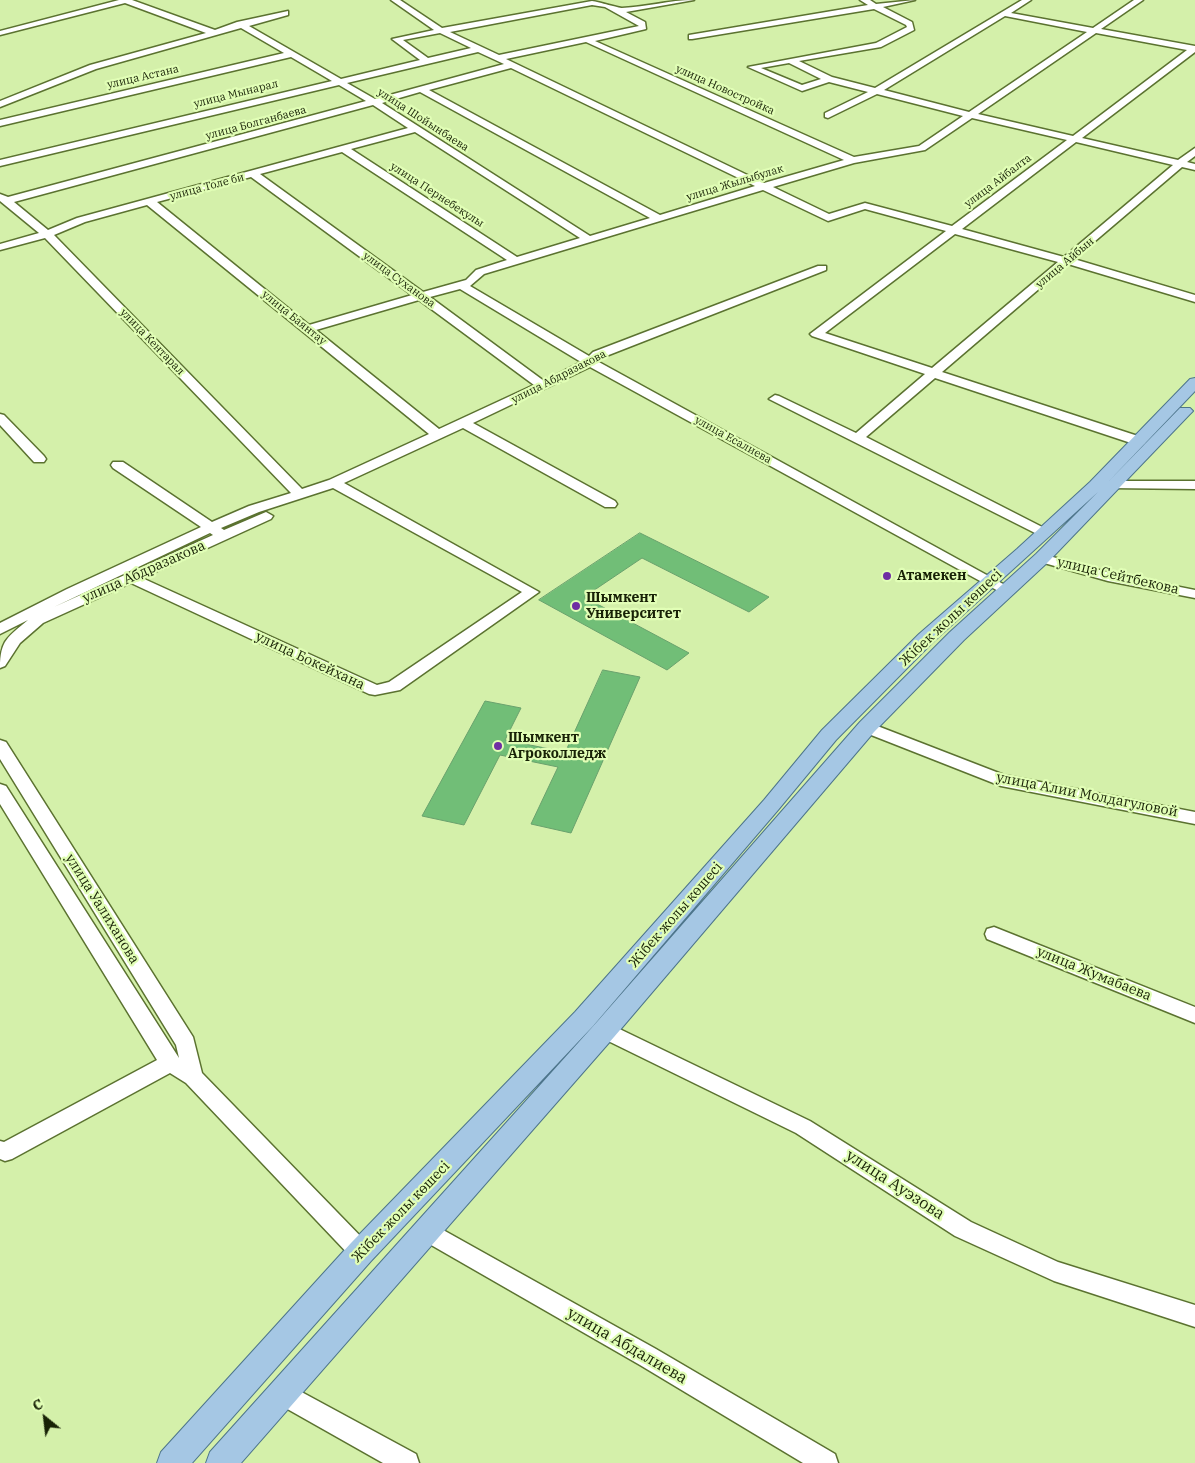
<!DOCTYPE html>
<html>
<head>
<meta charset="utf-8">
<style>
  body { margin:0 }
  #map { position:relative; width:1195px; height:1463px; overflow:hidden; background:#d4f0aa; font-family:"IBM Plex Serif",serif }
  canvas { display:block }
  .north { position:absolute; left:20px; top:1393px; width:50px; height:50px; -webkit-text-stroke:4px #e1feb6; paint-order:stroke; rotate:331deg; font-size:14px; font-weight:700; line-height:20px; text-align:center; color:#182206 }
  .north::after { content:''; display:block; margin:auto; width:18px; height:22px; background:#182206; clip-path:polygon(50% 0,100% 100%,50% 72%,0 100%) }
</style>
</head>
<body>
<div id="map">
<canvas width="1195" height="1463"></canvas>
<div class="north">С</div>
</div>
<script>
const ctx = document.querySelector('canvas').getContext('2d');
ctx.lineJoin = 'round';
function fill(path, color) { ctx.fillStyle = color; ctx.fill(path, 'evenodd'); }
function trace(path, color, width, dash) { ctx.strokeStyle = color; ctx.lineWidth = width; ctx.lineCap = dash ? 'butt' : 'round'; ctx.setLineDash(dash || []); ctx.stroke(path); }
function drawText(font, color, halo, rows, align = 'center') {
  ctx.font = font + ' "IBM Plex Serif",serif'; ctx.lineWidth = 4.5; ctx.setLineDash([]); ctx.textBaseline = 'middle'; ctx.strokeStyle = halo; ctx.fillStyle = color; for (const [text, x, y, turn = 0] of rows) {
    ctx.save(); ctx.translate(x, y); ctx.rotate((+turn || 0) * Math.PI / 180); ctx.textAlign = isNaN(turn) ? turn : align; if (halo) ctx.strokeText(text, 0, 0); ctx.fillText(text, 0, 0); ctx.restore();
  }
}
const building = new Path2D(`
  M640,533L769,597L749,612L642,558L584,597L689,653L667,670L539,600Z
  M603,670L640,677L571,833L531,824L558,767L500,755L464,825L422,816L485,701L521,708L505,740L565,752Z`);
fill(building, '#71be77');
trace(building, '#69a16d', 1);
const minor = new Path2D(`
  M119,0H132L215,30L237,22L288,11V15L249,26L341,79L420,60L392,39L434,30L391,0H400L442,28L592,1C599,2 619,8 622,8C647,7 669,0 694,0L626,12L645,22L646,29L595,41L854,157L919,146L963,116L877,94L828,118L825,117V113L868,92L829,82L802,91L748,67L876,43L907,27L906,25L874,9L692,39H689V35L868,5L860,0H870L876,4L915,0L883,7L912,22L914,30L881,47L799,61L832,77L875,88L1022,0H1031L1011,13L1093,28L1134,0H1143L1101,29L1195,46V52L1082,138L1178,160L1195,148V156L1187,162L1195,164V170L1182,167L1074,259L1195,295V302L1068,264L942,372L1144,438L1145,441L1144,444H1134L935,378L866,437L1048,530L1050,533L1043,537L769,399L775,395L779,396L856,433L925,374L812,336L810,334L946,231L865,209L828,221L763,190L484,274L470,286L589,356L593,352L818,266H826V270L601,358L597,361L1014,590L1007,594L1002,593L590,367L473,423L615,501L617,504L615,507H605L463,428L344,483L539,592L400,690L375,695L369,694L131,583L43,623L20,643L5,666L0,668C0,640 8,637 28,620L0,634V623L67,589L201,527L113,468L111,465L113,462H123L212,522L249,506L291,493L45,238L0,250V244L39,233L0,201V194L8,197L366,101L339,85L0,166V160L332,81L291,57L0,126V120L284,53L241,28L96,69L0,107V101L90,65L206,33L125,3L0,35V31ZM592,5L605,7L639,26L499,55L450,32ZM1005,16L1087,32L969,112L884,90ZM440,33L471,48L428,58L403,40ZM1096,33L1187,50L1073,136L978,114ZM586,42L844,160L764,183L506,59ZM478,52L504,64L375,99L347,83ZM789,63L821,79L802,85L761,68ZM511,68L755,186L660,215L429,90ZM420,92L650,218L590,236L382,103ZM373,105L408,128L77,218L48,230L14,202ZM972,118L1067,140L952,226L865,203L829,214L773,187L854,163L925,150ZM415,132L580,238L517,257L351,149ZM1076,142L1173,165L1064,257L962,229ZM342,152L507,260L476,270L466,280L423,292L260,174ZM251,177L412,295L309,325L157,202ZM147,205L429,434L329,480L302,489L54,235L85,222ZM955,234L1058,262L932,368L825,333ZM460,289L581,362L544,381L430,297ZM419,300L534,385L439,429L316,330ZM333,488L522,592L389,682L377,685L142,578L271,519L273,516L266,512L224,530L221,528L259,512ZM210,533L213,535L54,607Z
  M0,414L4,415L44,456L46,459L44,462H34L0,425Z
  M1115,481H1195V489L1110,488L1108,485Z
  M1042,554L1110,573L1195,590V598L1108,581L1037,561L1035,558Z
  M867,722L1004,775L1195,812V824L1001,786L861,731L859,727L861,723Z
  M0,740L6,742L193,1037L202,1073L369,1245L372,1252L369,1259L361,1262L353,1259L186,1083L170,1073L12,1159L5,1161L0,1159V1141L4,1142L157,1060L0,804V784L6,786L179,1058L176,1045L0,759Z
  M994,927L1195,1007V1023L987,939L985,934L987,929Z
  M605,1022L810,1121L971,1222L1058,1262L1195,1305V1327L1054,1281L955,1236L796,1133L598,1036L595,1030L598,1024Z
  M427,1221L656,1349L835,1454L838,1463H803L640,1365L419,1238L416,1231L419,1224Z
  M283,1382L416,1454L419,1463H383L275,1402L271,1394L275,1386Z`);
const major = new Path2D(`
  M1195,378V391L1107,483L1180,408H1190L1193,411L1190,414L1048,562L964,640L874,732L614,1037L241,1463H206L210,1452L596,1023L860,722L950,632L1036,554L1098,492L933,642L836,740L778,810L593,1026L371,1261L192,1463H157L161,1452L351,1243L575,1012L764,800L822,730L919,634L1017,549L1090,482L1190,379Z`);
trace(minor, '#5b7230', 3);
trace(major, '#4d758b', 2);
fill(minor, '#fff');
fill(major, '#a5c7e4');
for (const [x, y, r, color] of [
  [887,576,5,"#6f2ea3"],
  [576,606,5,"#6f2ea3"],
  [498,746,5,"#6f2ea3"]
]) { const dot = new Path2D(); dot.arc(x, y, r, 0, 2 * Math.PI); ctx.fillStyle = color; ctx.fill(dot); trace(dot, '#e1feb6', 2); }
drawText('11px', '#182206', '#e1feb6', [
  ["улица Астана",143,77,-13],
  ["улица Новостройка",725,90,24],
  ["улица Мынарал",236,94,-14],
  ["улица Шойынбаева",423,120,33],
  ["улица Болганбаева",256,123,-15],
  ["улица Айбалта",998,181,-37],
  ["улица Жылыбулак",735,183,-17],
  ["улица Толе би",207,187,-15],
  ["улица Пернебекулы",437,195,33],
  ["улица Айбын",1065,263,-40],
  ["улица Суханова",399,280,36],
  ["улица Баянтау",294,318,39],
  ["улица Кентарал",152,342,46],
  ["улица Абдразакова",559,377,-27],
  ["улица Есалиева",733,440,29]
]);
drawText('14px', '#182206', '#e1feb6', [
  ["улица Абдразакова",144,572,-24],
  ["улица Сейтбекова",1118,576,13],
  ["Жібек жолы көшесі",951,618,-43],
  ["улица Бокейхана",310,661,25],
  ["улица Алии Молдагуловой",1087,795,11],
  ["улица Уалиханова",102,909,58],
  ["Жібек жолы көшесі",676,915,-49],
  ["улица Жумабаева",1094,974,22],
  ["Жібек жолы көшесі",401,1212,-46]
]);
drawText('bold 14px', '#182206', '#e1feb6', [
  ["Атамекен",897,576],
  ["Шымкент",586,598],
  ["Университет",586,614],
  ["Шымкент",508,738],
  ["Агроколледж",508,754]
], 'left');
drawText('16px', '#182206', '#e1feb6', [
  ["улица Ауэзова",895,1185,33],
  ["улица Абдалиева",627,1346,30]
]);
</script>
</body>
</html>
